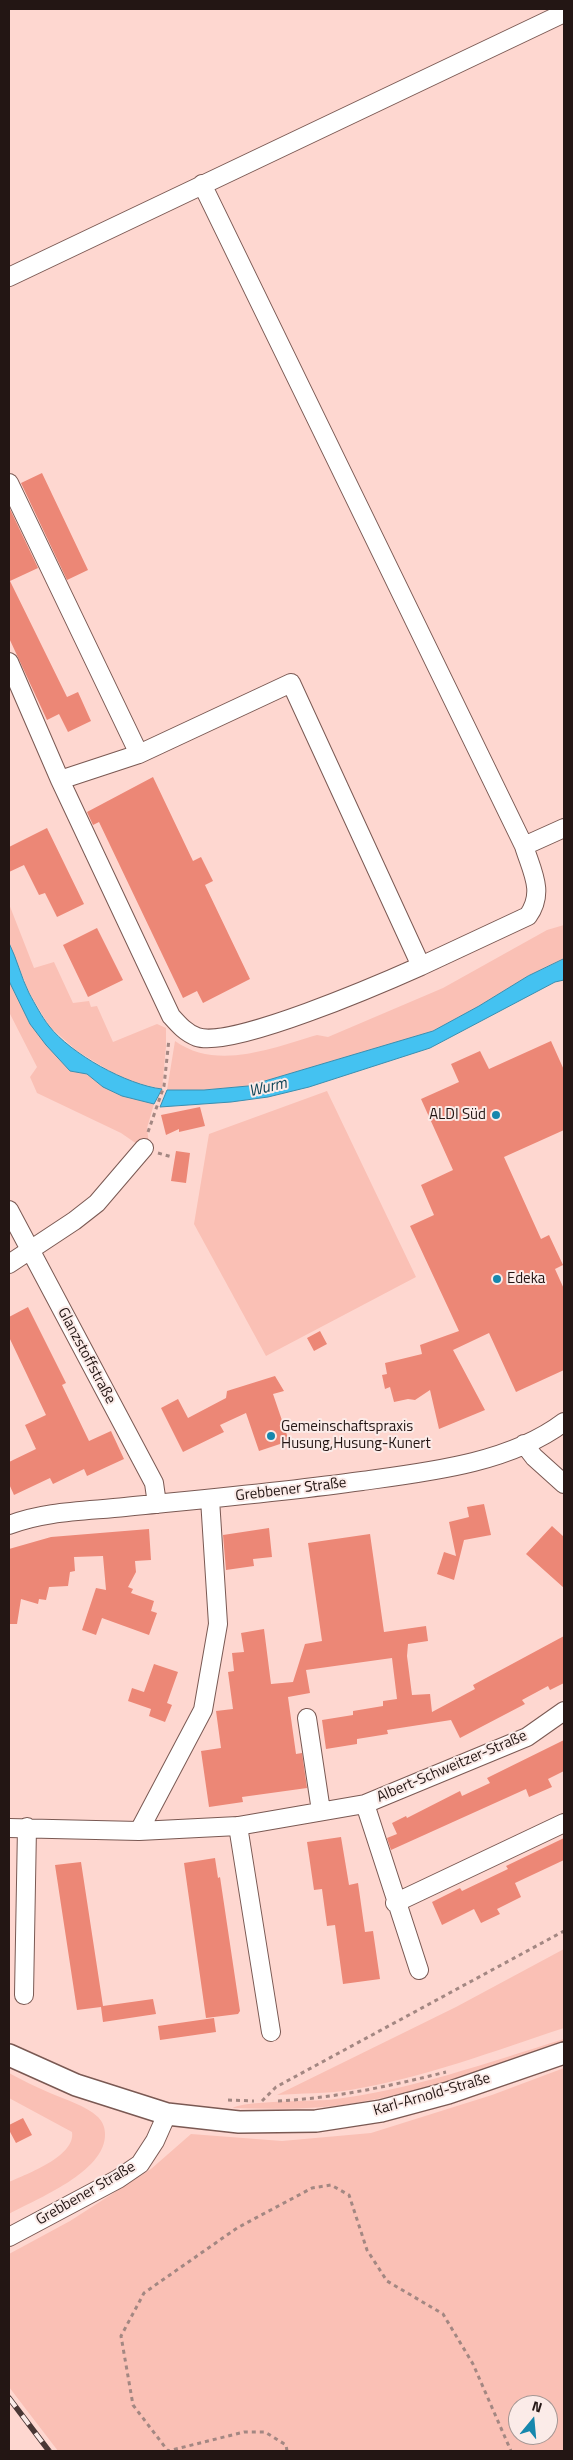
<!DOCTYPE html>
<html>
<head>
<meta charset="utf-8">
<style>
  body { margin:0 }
  #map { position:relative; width:573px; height:2460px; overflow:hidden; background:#fed7d0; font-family:"Titillium Web",sans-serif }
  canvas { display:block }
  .frame { position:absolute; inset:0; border:10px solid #231614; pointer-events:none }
  .north { position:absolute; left:508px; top:2395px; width:50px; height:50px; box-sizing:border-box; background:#fbebe8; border:1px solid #a59693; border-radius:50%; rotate:17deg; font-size:14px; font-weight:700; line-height:20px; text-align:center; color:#231614 }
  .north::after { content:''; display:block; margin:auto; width:18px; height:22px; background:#1687ad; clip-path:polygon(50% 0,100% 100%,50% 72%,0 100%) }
</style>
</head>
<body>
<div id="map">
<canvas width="573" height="2460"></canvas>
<div class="frame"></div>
<div class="north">N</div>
</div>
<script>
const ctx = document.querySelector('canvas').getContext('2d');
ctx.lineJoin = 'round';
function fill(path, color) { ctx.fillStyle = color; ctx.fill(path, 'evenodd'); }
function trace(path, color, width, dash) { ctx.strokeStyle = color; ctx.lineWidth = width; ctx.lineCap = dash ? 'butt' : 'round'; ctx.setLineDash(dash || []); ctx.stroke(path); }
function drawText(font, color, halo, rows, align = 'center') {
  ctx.font = font + ' "Titillium Web",sans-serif'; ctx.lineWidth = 4; ctx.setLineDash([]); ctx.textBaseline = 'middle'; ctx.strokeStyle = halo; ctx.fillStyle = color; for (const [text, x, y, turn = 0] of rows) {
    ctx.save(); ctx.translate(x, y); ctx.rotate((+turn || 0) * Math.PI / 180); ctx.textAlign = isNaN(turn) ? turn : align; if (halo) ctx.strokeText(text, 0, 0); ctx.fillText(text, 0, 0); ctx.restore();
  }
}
fill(new Path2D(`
  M9,904L34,968L54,962L73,1003L89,1001L91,1007L97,1006L113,1042L157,1024L166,1028V1047L162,1089L128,1081L113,1073L77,1051L49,1026L29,992L9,943Z
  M564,925V959L528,976L479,1006L433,1031L248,1086L204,1090H167L175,1041C217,1071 272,1048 317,1035L328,1037L443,988L547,930Z
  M9,981L30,1024L70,1071L87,1074L103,1087L122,1096L154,1104L147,1128L150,1153L121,1133L37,1093L30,1077L37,1067L9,1012Z
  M327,1091L416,1277L266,1356L194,1224L209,1134Z
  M564,1949V2028C494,2051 423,2078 350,2090C326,2094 301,2093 277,2095L456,2007Z
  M564,2039V2044C496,2067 427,2091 355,2103C315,2110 274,2109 233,2108C242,2101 311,2101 328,2100C409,2091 486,2063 564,2039Z
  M564,2068V2451H58L9,2387V2254L70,2221L151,2169L191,2134L282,2141L371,2133L492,2095ZM518,2405H548V2435H518Z
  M9,2073C22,2080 36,2087 50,2093C66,2100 85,2105 98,2117C103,2122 105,2128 105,2134C106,2172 36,2199 9,2214V2182C27,2174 76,2156 72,2132L9,2098Z`), '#fac0b5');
const water = new Path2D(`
  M9,943C17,959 21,977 29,993C35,1004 42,1017 49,1026C71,1054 127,1085 162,1089L154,1104L122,1096L103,1087L87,1074L70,1071L46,1045L30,1024L9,981Z
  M564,959V980L555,982L430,1048L309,1087L268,1097L231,1102L160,1107L167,1090H204L248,1086L433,1031L479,1006L528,976Z`);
fill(water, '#44c2f1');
trace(water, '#3a8eaf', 1);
fill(new Path2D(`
  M42,473L88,570L67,580L21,483Z
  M9,507L38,568L10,581L67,697L78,692L91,721L68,732L59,714L47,720L9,638Z
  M153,777L193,861L201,857L213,881L205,885L250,979L203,1003L197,991L183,998L99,822L93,825L87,812Z
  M47,828L84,904L57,917L45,893L39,895L24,865L9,872V847Z
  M97,928L123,980L88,997L63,945Z
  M551,1041L564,1070V1130L504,1157L541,1239L549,1235L563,1265L555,1269L564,1289V1370L516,1392L489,1333L453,1350L485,1410L439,1429L430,1390L415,1400L408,1399L394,1402L390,1387L385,1389L382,1375L387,1374L385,1363L422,1354L420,1345L459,1331L410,1226L434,1215L421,1185L453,1170L421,1099L459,1082L451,1064L480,1051L489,1069Z
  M200,1107L205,1126L179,1132V1129L166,1135L161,1115Z
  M176,1151L190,1153L186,1183L171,1181Z
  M28,1307L66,1383L62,1385L89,1441L111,1431L124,1459L87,1476L84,1469L53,1484L50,1478L14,1495L9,1484V1462L36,1449L25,1425L46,1415L9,1337V1317Z
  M320,1331L327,1344L314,1351L307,1338Z
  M275,1376L284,1391L273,1394L289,1441L259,1451L246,1413L220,1425L224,1432L183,1452L161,1408L178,1399L188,1418L226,1398L227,1391Z
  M484,1504L491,1535L464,1540L454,1580L437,1574L444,1552L456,1556L449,1522L469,1517L467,1507Z
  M552,1526L564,1537V1588L526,1554Z
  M269,1528L272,1557L253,1559L254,1566L226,1570L223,1535Z
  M149,1529L151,1560L135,1561L136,1572L128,1587L133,1589L131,1593L154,1601L151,1611L157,1613L149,1635L102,1618L96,1635L82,1630L96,1588L106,1590L103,1556L74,1557L75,1571L70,1572L68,1586L49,1587L46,1600L39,1599L38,1604L21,1599L17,1624H9V1549L51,1537Z
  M370,1534L384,1632L426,1626L428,1641L408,1644L407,1656L412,1695L430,1694L432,1712L475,1689L473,1685L564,1636V1683L550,1690L548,1686L522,1700L525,1704L460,1738L451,1720L387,1730L388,1734L357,1739V1744L326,1749L322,1720L353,1715V1711L383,1706V1701L397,1699L392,1658L306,1670L310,1693L288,1697L296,1754L302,1753L307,1788L242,1797L243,1802L209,1807L201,1751L221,1748L216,1711L233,1709L228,1672L234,1671L232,1653L244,1652L241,1633L264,1629L271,1684L293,1682L305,1644L322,1641L308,1543Z
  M154,1664L178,1672L167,1703L172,1705L165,1722L149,1716L151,1709L128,1701L132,1688L144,1692Z
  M564,1740V1771L548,1779L552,1787L529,1797L526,1789L391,1850L387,1838L397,1834L392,1823L406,1816L407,1818L460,1791L462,1796L490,1783L487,1778Z
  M341,1837L349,1885L358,1883L365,1932L373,1931L380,1979L343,1984L335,1925L327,1926L322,1889L314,1890L307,1842Z
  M564,1838V1860L515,1883L521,1897L497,1909L500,1914L481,1923L474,1909L442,1925L432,1902L460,1888L462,1891L508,1869L506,1866Z
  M215,1858L218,1878L220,1877L240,2011L238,2014L206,2018L184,1863Z
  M81,1862L103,2006L153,1999L156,2014L103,2022L101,2007L77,2010L55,1865Z
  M214,2018L216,2032L160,2040L158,2026Z
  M23,2118L32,2135L16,2143L9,2130V2125Z`), '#ec8776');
const minor = new Path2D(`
  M202,184L524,846C532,872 545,892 528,916L421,966
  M9,277L564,13
  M9,483L139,754L291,683L421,966C383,983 231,1049 197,1037C186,1033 179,1025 171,1016L60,780L9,662
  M60,780L139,754
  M524,846L564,828
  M9,1210L154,1483L157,1504
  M9,1264L74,1221L97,1203L144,1148
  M524,1444L534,1457L564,1484
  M9,1525C44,1511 87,1511 125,1507C204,1499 283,1492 362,1481C428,1472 510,1463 564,1422
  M307,1718L321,1811
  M365,1804L419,1970
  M238,1826L271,2032
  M9,1828L139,1831L238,1826L365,1804L527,1737L564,1711
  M139,1831L203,1710L218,1624L210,1499
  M395,1903L564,1823
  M24,1995L27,1827
  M9,2237L118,2179L140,2164L155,2141L167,2114`);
const major = new Path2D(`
  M9,2055L76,2085L167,2114L239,2122L316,2121L381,2111L448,2093L564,2053`);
trace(minor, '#7a5953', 20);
trace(major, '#7a5953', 24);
trace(new Path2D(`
  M148,1132L164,1086L169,1039
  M158,1153L172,1157
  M228,2100L254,2101
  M262,2101L276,2087L564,1931
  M278,2101C336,2098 390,2086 446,2072
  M287,2451L286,2445L265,2432H244L168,2451L133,2405L121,2336L144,2293L237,2228L312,2188L331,2185L349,2195L367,2250L387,2281L443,2314L473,2364L511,2451`), '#a38782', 3, [4, 4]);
trace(minor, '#fff', 18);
trace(major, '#fff', 21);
const rail = new Path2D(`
  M9,2398L49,2451`);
trace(rail, '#493735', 5.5);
trace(rail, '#fbebe8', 4, [11]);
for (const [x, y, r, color] of [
  [496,1115,5,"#1687ad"],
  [497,1279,5,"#1687ad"],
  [271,1436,5,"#1687ad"]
]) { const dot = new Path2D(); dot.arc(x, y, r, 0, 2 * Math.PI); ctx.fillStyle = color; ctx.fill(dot); trace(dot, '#fbebe8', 2); }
drawText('15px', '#231614', '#fbebe8', [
  ["ALDI Süd",486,1115,"right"],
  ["Edeka",507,1279],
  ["Gemeinschaftspraxis",281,1427],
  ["Husung,Husung-Kunert",281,1444]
], 'left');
drawText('15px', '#231614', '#fbebe8', [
  ["Glanzstoffstraße",86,1356,62],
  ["Grebbener Straße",291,1490,-7],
  ["Albert-Schweitzer-Straße",452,1767,-23],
  ["Karl-Arnold-Straße",432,2095,-16],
  ["Grebbener Straße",86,2194,-30]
]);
drawText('italic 16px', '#104558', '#fbebe8', [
  ["Wurm",268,1088,-13]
]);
</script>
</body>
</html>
